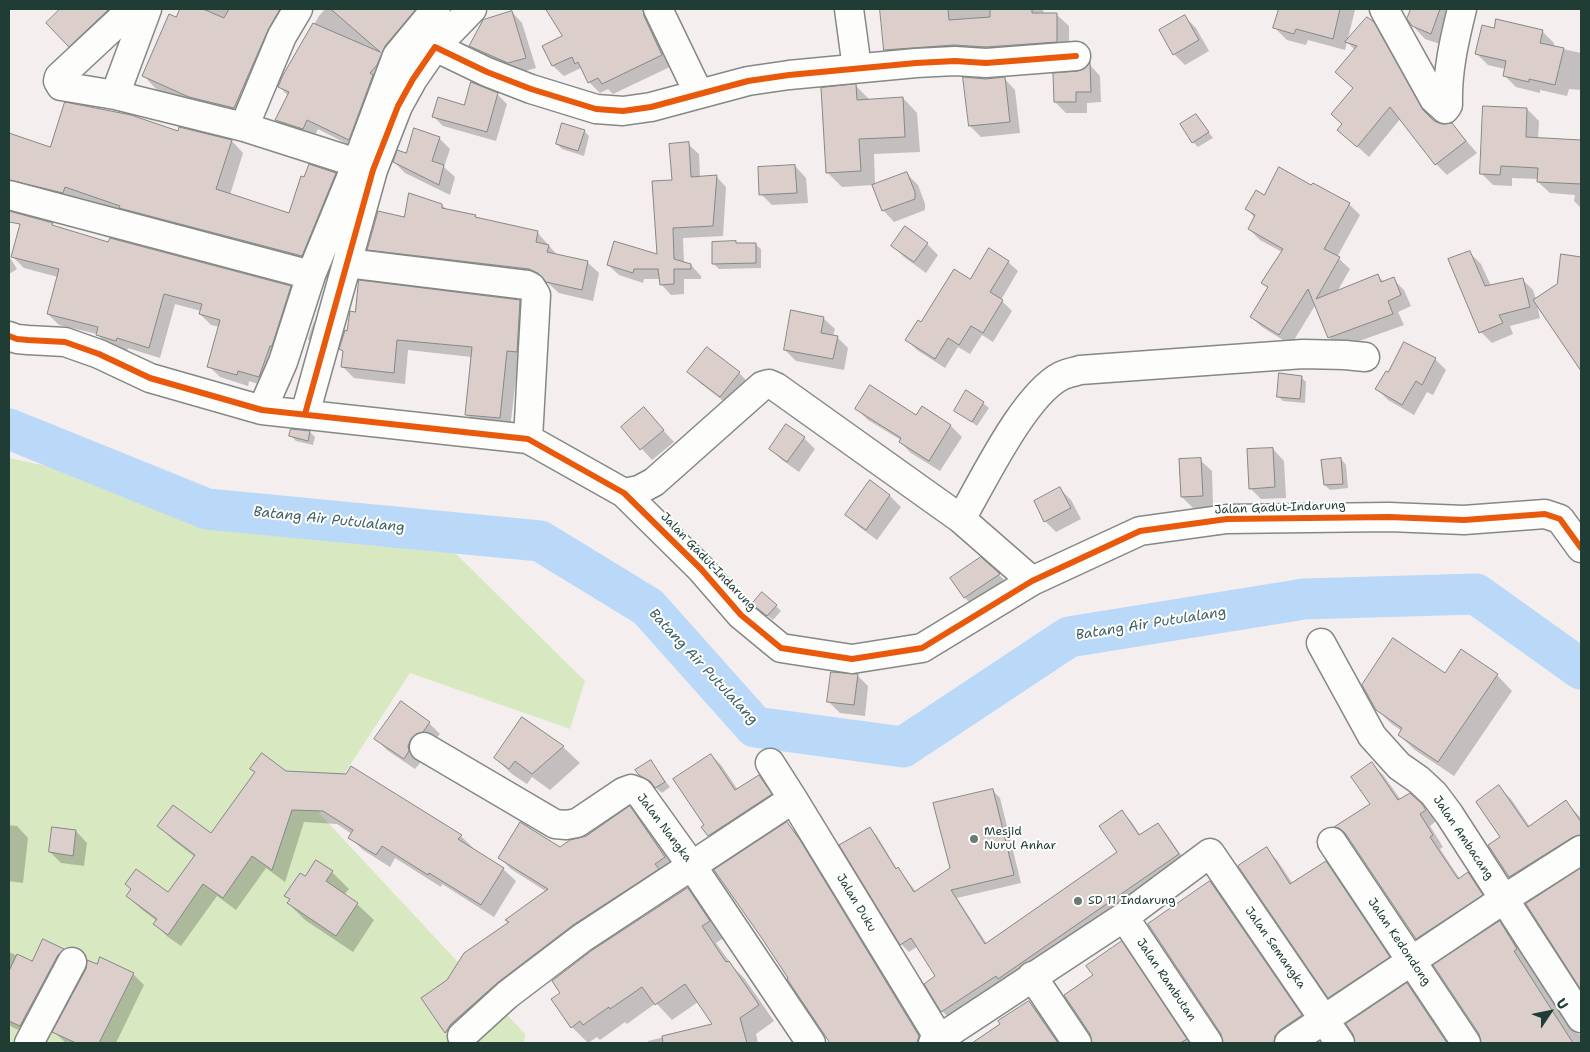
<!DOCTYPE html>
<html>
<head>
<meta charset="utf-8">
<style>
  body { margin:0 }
  #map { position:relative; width:1590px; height:1052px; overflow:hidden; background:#f4efee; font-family:"Shantell Sans",sans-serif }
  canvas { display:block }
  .frame { position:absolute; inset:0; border:10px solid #1f3d34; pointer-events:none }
  .north { position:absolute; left:1525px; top:987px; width:50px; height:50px; -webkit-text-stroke:4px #fff; paint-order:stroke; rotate:56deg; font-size:14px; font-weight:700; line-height:20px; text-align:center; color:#1f3d34 }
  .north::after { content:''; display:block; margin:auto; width:18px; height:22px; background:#1f3d34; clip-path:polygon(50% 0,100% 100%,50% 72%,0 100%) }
</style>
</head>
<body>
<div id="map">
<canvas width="1590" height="1052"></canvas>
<div class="frame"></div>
<div class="north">U</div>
</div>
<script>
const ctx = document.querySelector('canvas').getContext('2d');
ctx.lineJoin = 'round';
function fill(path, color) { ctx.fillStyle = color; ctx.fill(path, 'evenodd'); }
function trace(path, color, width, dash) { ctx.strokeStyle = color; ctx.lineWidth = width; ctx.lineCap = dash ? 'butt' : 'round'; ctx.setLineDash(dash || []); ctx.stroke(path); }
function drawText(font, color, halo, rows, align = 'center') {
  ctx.font = font + ' "Shantell Sans",sans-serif'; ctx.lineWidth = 4; ctx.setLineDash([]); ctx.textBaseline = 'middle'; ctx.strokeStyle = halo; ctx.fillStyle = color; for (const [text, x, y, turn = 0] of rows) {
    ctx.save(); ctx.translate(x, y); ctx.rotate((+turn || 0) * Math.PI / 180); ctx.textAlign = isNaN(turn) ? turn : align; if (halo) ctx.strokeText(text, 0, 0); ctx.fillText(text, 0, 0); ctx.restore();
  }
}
fill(new Path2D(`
  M9,458L455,553L585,681L570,729L410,673L319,813L525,1034L524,1043H9Z`), '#d8e9c2');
fill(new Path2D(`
  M62,9H131L80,56L47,23Z
  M181,9H297L246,120L203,109L156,89L144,76Z
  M325,9H435L359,150L318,129L313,139L287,131L276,120L288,96L279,86L284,76L319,16Z
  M548,9H654L672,66L613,94L608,89L600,93L589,82L581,68L564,76L553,66L544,47L564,37Z
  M894,9H1043L1044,14H1056L1069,26V54L897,62L885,50L882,10Z
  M1280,9H1353L1355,10L1347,42L1373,23L1384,35L1433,121L1441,126L1452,124L1477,153L1447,175L1436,164L1401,118L1369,157L1339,130L1344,124L1354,88L1355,50L1347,42L1345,50L1308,40L1306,45L1287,40L1275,28Z
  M1407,9H1454L1443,45L1425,39L1413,26L1412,11Z
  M512,12L522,23L536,68L519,73L481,56L471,46Z
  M1185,17L1196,28L1209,51L1185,65L1174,54Z
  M1497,21L1543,32L1554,43V47L1581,53V90L1569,89L1567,96L1540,90V93L1516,87L1504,75L1505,69L1488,65L1476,53L1495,30Z
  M1090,65L1100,76L1101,102L1087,103V113H1066L1055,102Z
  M1004,78L1015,90L1020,133L981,137L970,126L985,80Z
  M856,86L870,100L903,98L917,113L920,152L874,154L875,185L907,174L918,185L925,204V210L894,222L883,210L873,185L842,187L827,172Z
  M497,94L507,104L496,141L443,126L433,116Z
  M1527,109L1539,121L1538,139L1581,141V208L1574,201L1575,195L1550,193L1538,182L1539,179L1512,178V186L1493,185L1481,173Z
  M1196,115L1213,138L1198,147L1193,142Z
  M584,131L589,136L584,156L562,149L557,144Z
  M179,133L232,141L243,153L230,195L290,214L335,174L347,186L314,267L129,215L76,198L74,204L9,197V135L51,149Z
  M439,138L450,149L444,167L455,177L450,195L405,173L394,162Z
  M688,144L699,154L700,177L716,176L726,187L723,236L683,238L684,263L691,265L701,276V279H684V294L671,295L661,284L660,279H644L643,283L619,275L608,265L659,256L673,181Z
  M795,166L806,178L808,203L772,205L761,194Z
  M1312,187L1349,204L1360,215L1337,257L1350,269L1337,292L1378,276L1384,282L1393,279L1404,290L1411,306L1398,312L1404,325L1340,348L1329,337L1316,304L1291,345L1262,327L1251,317L1269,289L1263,283L1282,252L1260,240L1249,229L1255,218L1247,209L1264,196Z
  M442,205L447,210L475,216L478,219L537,232L558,256L587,262L599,273L593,301L559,293L549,284L541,280L379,260L368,249L405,218Z
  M52,224L56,228L109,244L290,287L302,298L270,388L249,381L248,386L220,377L209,366L220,327L211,325L200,314L201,311L175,304L160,358L128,348L127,351L109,346L97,334L59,325L48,314L58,277L24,268L13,257Z
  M755,244L761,249V268L719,269L713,263Z
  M927,244L938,255L926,273L904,257L893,246Z
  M1470,253L1481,264L1491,286L1522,279L1533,290L1536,299L1558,284L1562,255L1581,258V370L1537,305L1540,318L1510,326L1513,334L1492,343L1481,332Z
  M9,256L17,269L9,274Z
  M1008,262L1018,271L1001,300L1012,311L993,342L982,335L970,354L958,347L945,368L917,350L907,340L921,324L970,281Z
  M520,301L531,312L528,362L518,361L510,429L477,425L466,414L472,357L408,350L405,384L354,378L343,367L344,353L341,349Z
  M823,318L835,329L833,336L837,337L848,348L844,370L796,361L785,350Z
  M314,321L319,327L313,344L308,339Z
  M1435,359L1446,370L1433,395L1427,392L1414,415L1388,400L1377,389Z
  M689,372L739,373L750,384L731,407L700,383Z
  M1301,377L1306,382L1305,403L1283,401L1278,396Z
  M983,403L989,408L977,426L955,410Z
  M922,408L951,426L962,437L940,471L911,453L900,442L901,440L868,420L857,409L916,416Z
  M644,409L674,442L652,460L623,428Z
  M787,426L804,438L815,449L799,472L782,460L770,449Z
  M310,432L315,437L313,445L296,441L291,436Z
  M1273,449L1284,461L1286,498L1261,499L1250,488Z
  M1341,459L1346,465L1348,488L1330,490L1325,485Z
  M1200,460L1212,471L1213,507L1193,508L1182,497Z
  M870,482L890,496L901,507L877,540L858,526L847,515Z
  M1060,489L1071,500L1081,519L1056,532L1045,521Z
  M999,575L1010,585L976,609L965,598L952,578Z
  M776,606L781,611L773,620L759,609Z
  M1461,651L1497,675L1512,691L1454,776L1415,750L1399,735L1402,731L1393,725L1377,710L1446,675Z
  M857,675L868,686L865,716L840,713L829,702Z
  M523,719L563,747L580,763L550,790L532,777L527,784L512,774L495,758Z
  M429,723L440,734L419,758L420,763L415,769L387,750L376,739Z
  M711,755L721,765L738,790L759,777L769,787L781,805L720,846L703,828L706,825Z
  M651,762L670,787L662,793L640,774Z
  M1372,764L1383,775L1401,800L1421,805L1433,817L1436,821L1430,826L1443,847L1440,849L1460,879L1468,874L1479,885L1493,906L1428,950L1417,939L1350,839L1347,838L1336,827L1371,804Z
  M351,767L461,836L474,849L503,869L516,881L494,917L442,884L441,887L395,858L390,867L363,850L350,838L352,834L337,824L304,822L285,882L266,868L236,910L217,896L181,946L168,937L155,924L157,921L141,909L128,896L169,894L195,857L172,839L159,826L211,835L285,772L346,775Z
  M1499,787L1511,799L1530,827L1566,802L1581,818V851L1522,889L1510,877L1490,846L1502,837Z
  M992,790L1000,798L1021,883L957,898L987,944L1119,853L1122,812L1130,820L1141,836L1157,824L1165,832L1186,862L950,1019L942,1011L937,977L918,946L909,952L901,944L870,828L877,836L897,869L905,877L916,892L951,869Z
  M630,808L641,819L675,868L457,1043L446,1032L423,999L448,981L510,923L507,920L547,892L511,869L500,858L560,849L586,837Z
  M786,823L799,836L812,854L927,1043H831L742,908Z
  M9,825L17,826L28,838L23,883L9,881Z
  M76,831L87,843L84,866L61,863L50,852Z
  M1266,849L1277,860L1293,884L1326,862L1337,873L1400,968L1340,1008L1329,997Z
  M1581,870V987L1527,904Z
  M332,872L349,889L344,895L357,904L374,920L353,952L305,920L288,903L291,900L286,896L305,877Z
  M1210,882L1222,894L1313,1028L1291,1043H1225Z
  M688,890L704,906L725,937L716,943L734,968L744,978L774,1021L756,1034L758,1043H649L648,1041L714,1025L698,1002L672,1020L656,1003L627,1024L625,1022L600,1040L597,1037L588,1043L572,1027L553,999Z
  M1499,922L1512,935L1576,1033L1581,1035V1043H1483Z
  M1121,943L1134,955L1192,1043H1094V975Z
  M63,950L74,961L32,1036L12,1027L9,1024V999L14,989L9,986V952L33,963Z
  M87,970L133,974L144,985L116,1043H66L54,1032Z
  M1407,984L1419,997L1450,1043H1356L1357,1041L1347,1024Z
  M1029,1002L1041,1014L1061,1043H974L1002,1024Z`), '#0003');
trace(new Path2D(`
  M9,429L207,509L540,541L648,607L755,727L903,747L1069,637L1304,599L1476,594L1581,669`), '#bad9f8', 41);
const building = new Path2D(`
  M60,9H109L69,47L46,23Z
  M180,9H203L224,18L229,9H280L268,30L234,108L189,97L142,76L169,14L176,17Z
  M331,9H416L385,46L377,65L370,73L373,75L349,140L307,120L303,129L275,120L289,92L278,87L283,75L313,23L380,52Z
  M546,9H643L644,16L662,55L602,84L598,78L588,83L578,62L575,64L572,57L552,66L542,46L562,36Z
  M880,9H948L949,20L990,17V9H1032V13H1057V42L986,47L954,45L884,50Z
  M1279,9H1340L1333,39L1296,29L1294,34L1273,28Z
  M1411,9H1440L1431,34L1412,26L1407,19Z
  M512,11L526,58L508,63L469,46L483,20Z
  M1185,15L1199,40L1173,55L1159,30Z
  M1367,17L1374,22L1423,110L1434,121L1442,124L1452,123L1466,141L1435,165L1390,107L1357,147L1337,130L1342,124L1331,114L1353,88L1335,72L1357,46L1345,42Z
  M1496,19L1543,30L1540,43L1564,48L1555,85L1529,79V82L1503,76L1506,61L1475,54L1482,25L1494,28Z
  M1090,63L1091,92H1076V102H1054L1053,73L1078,71L1084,69Z
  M963,77L985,79L1005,77L1010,122L969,126Z
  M471,82L498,93L487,132L432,117L438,97L464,105Z
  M856,84L857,100L903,97L905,137L859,139L861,171L826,173L821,88Z
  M65,102L131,115L178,131L179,127L232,140L216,189L289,213L301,176L304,177L309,164L336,173L302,256L119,208L120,206L65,187L63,193L9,180V133L50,147Z
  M1483,106L1527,108L1526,137L1581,140V184L1537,182L1538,168L1501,166L1500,175L1480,174Z
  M1196,114L1209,132L1192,143L1180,124Z
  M562,123L585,130L578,151L556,144Z
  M414,128L440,137L432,161L444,165L439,185L393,162L397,150L406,153Z
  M689,142L691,177L717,175L713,226L673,228L674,259L691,264V269H674V284L660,285L658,269H634L633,273L607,265L614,241L657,254L652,181L672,180L669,144Z
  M795,165L797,193L759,195L758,167Z
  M1279,167L1311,185L1313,183L1350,203L1324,249L1340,257L1316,299L1378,274L1381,282L1394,277L1401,295L1388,301L1393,314L1328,338L1308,289L1279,335L1250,317L1268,287L1261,283L1283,249L1248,229L1255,215L1245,209L1256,190L1264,195Z
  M907,172L915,192V199L882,211L872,185Z
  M409,193L442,204V208L476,215L475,217L538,231L536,242L549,245L547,252L588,261L582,290L546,282L538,273L529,269L367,250L378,211L404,217Z
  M9,211L53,223L52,225L108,242L110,238L291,286L272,346H270L259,377L238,371L237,375L207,367L220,320L199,314L202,304L164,294L149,348L117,338L116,341L96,335L98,327L47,314L59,269L11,257L20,224L9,222Z
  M905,226L928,243L914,262L891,246Z
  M736,241V243H756V263L712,264V242Z
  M989,248L1009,261L990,292L1003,300L983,333L971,326L959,345L948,338L935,359L905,340L918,320L921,322L954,269L970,279Z
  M1470,251L1485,286L1523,278L1530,307L1499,315L1503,323L1479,333L1448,259Z
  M1561,254L1581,257V371L1533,300L1557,284Z
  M359,280L520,300L517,352L507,351L500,418L465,415L472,347L397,340L394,373L341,367L343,351L339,349L345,330L347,331L350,311L355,312Z
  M791,310L824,317L821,333L838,336L833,359L784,350Z
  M1404,342L1436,358L1422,385L1416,381L1402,405L1375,389L1386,371L1388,372Z
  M707,347L740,372L720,397L687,372Z
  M1279,373L1302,376L1300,399L1277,397Z
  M870,385L916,415L922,406L951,425L929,461L899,442L901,438L855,409Z
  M966,390L984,402L972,422L954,411Z
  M644,407L664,430L640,450L621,427Z
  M786,424L805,437L787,462L769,449Z
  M291,429L310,431L308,441L289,436Z
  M1273,448L1275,487L1249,489L1247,449Z
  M1201,458L1203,496L1181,497L1179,459Z
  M1341,458L1343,484L1324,485L1321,460Z
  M870,480L890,495L866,530L845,515Z
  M1060,487L1071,508L1044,522L1034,501Z
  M981,557L1000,574L964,598L950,578Z
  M762,592L777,605L767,616L752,604Z
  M1393,638L1445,673L1461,649L1498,674L1438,762L1398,735L1402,728L1376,710L1362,685Z
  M831,672L858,674L854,705L827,702Z
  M401,701L430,722L423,732L416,734L411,739L408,746L409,751L404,759L374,739Z
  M522,717L564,746L532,774L515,761L509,769L494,758Z
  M262,753L286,771L346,774L351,766L462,835L458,839L504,868L481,905L429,873L428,875L382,846L376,855L348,838L353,830L323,811L292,810L272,870L252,856L223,898L203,884L168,935L153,924L157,919L126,896L131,889L125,884L136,869L168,892L195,855L157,826L173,805L211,833L255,772L250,769Z
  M711,754L735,790L759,775L772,794L708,836L701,827L704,825L673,779Z
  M651,760L665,782L655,788L651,782L639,775L635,770Z
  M1372,762L1398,800L1410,793L1422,804L1426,810L1420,814L1433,835L1430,837L1458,879L1468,872L1483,895L1416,939L1345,833L1339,828L1334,827L1370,804L1351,777Z
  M1499,785L1528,827L1566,800L1581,822V835L1573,837L1509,877L1488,845L1500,837L1476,802Z
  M993,789L1014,875L951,890L985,944L1117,852L1099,826L1122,810L1139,835L1158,823L1179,854L998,979L996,976L941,1012L924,984L935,976L911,938L900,945L839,845L870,827L896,869L898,867L914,892L950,868L933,803Z
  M630,806L665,857L655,864L659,869L573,925L497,983L451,1024L445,1033L421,998L447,980L464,953L509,922L505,920L548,889L498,858L520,822L560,847L570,840L586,836Z
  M787,822L800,840L919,1036L917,1043H830L787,979L788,978L761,937L714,870Z
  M52,827L76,830L73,856L49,852Z
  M1267,847L1290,884L1326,861L1390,957L1328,998L1238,866Z
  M316,860L333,871L326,881L358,903L336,936L287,903L290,899L284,896L300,873L305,876Z
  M1581,868V990L1526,904Z
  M1210,881L1302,1015L1280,1030L1275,1036L1274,1043H1223L1221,1034L1148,924Z
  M688,888L710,921L702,926L726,962L729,961L759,1005L740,1018L747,1043H663L662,1036L712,1024L685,984L655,1005L642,987L610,1009L609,1007L583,1025L580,1021L571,1028L551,999L560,993L552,981L591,951Z
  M1500,921L1517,949L1514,951L1573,1043H1481L1479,1034L1433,965Z
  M43,939L64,949L58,955L20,1026L9,1021V971L17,954L32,961Z
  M1122,941L1187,1039L1180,1043H1092L1090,1034L1064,995L1093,975L1086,966Z
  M100,957L134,973L99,1043H76L52,1032L86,969L87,960L97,964Z
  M1407,983L1447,1043H1355L1353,1034L1346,1024Z
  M1029,1001L1058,1043H972L1000,1024L998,1021Z`);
fill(building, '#dbcecb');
trace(building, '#848886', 1);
const minor = new Path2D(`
  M132,9L59,77L58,81L61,86L115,95L244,127L357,163
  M658,9L699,94
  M849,9L857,68
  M1384,9L1434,99L1445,109L1448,105C1447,72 1454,41 1462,9
  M435,47L472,9
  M115,95L147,9
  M244,127L282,36L298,9
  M9,195L311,275
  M347,263L527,285L531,287L536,295L528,439
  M9,336L17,339L28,340L65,342L99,354L150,378L262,410L528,439L624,493L701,569L741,615L781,648L852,659L922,648L1032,581L1140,531L1227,519L1389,517L1464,520L1545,514L1560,519L1581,548
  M262,410L283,362L311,275L357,163L397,56L436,9
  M305,414L373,170L398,106L413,79L435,47L487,72L531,89L596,109L623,111L651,107L748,81L789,75L916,63L955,61L986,63L1076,56
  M624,493L639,490L654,482L762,386L769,384L776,387L961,519L1032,581
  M961,519C983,481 1024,395 1061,376C1067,373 1074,372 1080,370L1303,354L1345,355L1365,357
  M1321,643L1372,736L1399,766L1419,780L1434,794L1449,814L1581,1018
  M424,747L555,824L566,825L577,823L623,792L631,789L639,792L692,866L811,1043
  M770,763L793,799L942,1043
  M1332,842L1466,1043
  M1124,917L1208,1043
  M1032,976L1077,1043
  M462,1036L507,995L582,938L793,799
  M29,1043L72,962
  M933,1043L1124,917L1210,853L1340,1043
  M1289,1043L1504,899L1581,850`);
trace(minor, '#848886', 31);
trace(minor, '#fdfdfc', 28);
trace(new Path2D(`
  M9,336L17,339L28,340L65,342L99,354L150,378L262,410L528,439L624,493L701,569L741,615L781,648L852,659L922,648L1032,581L1140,531L1227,519L1389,517L1464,520L1545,514L1560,519L1581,548
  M305,414L373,170L398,106L413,79L435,47L487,72L531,89L596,109L623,111L651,107L748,81L789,75L916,63L955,61L986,63L1076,56`), '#e8590c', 6);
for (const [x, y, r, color] of [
  [974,839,5,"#6a7b75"],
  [1078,901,5,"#6a7b75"]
]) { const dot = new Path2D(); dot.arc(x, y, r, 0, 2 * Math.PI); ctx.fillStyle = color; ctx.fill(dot); trace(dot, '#fff', 2); }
drawText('12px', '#1f3d34', '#fff', [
  ["Jalan Gadut-Indarung",1280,508,-2],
  ["Jalan Gadut-Indarung",708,562,46],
  ["Jalan Nangka",664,828,53],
  ["Jalan Ambacang",1463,838,56],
  ["Jalan Duku",856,903,59],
  ["Jalan Kedondong",1399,942,56],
  ["Jalan Semangka",1275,948,55],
  ["Jalan Rambutan",1166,980,56]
]);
drawText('12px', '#1f3d34', '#fff', [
  ["Mesjid",984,832],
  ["Nurul Anhar",984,846],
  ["SD 11 Indarung",1088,901]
], 'left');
drawText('italic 14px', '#406266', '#fff', [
  ["Batang Air Putulalang",329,520,6],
  ["Batang Air Putulalang",1151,624,-9],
  ["Batang Air Putulalang",703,667,47]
]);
</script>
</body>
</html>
